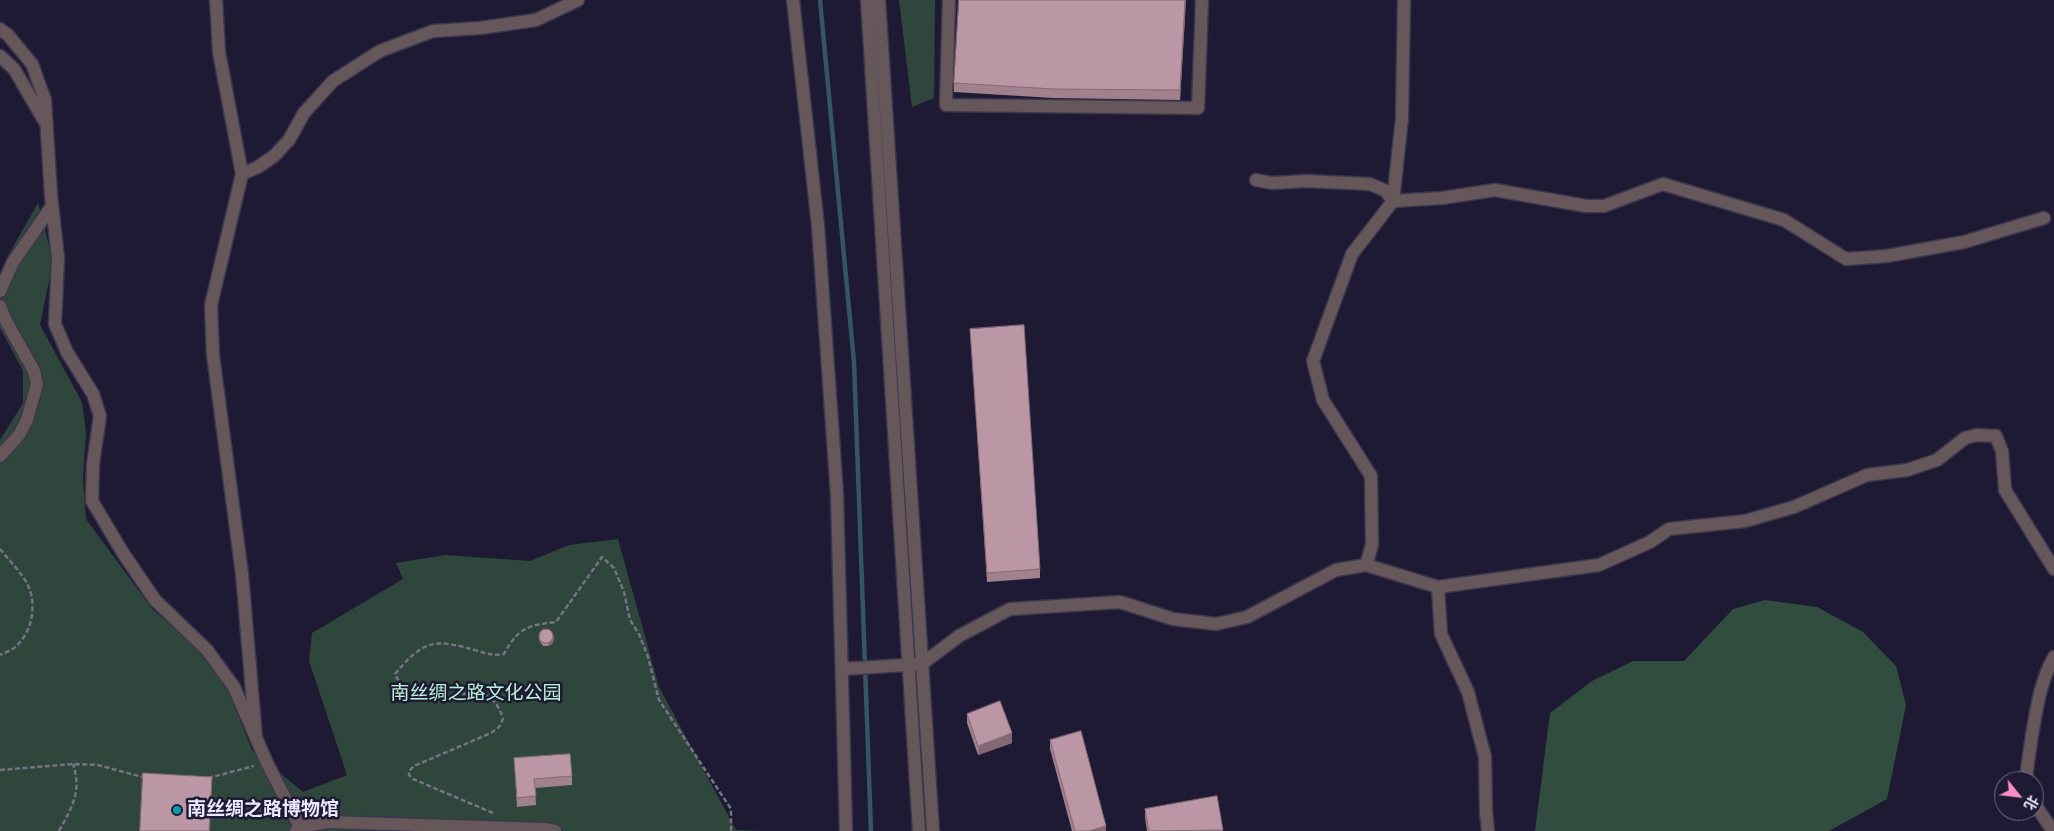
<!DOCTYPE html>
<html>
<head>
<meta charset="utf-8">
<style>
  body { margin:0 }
  #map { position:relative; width:2054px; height:831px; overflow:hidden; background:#1f1a33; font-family:"Space Grotesk","Noto Sans SC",sans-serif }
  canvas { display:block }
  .north { position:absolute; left:1994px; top:771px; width:50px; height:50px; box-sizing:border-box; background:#1f1a33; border:1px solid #716d83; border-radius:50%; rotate:119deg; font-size:14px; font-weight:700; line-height:20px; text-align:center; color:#ebe9fb }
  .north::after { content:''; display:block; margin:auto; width:18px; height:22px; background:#fb8fc5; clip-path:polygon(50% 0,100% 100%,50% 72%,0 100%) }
</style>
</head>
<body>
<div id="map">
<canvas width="2054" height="831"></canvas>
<div class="north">北</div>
</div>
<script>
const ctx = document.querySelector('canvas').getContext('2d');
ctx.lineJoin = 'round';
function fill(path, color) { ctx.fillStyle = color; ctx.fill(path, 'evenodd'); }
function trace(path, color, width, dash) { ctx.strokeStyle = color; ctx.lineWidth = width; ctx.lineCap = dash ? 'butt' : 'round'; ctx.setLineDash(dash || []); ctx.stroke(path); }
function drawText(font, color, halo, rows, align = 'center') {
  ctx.font = font + ' "Space Grotesk","Noto Sans SC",sans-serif'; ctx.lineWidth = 5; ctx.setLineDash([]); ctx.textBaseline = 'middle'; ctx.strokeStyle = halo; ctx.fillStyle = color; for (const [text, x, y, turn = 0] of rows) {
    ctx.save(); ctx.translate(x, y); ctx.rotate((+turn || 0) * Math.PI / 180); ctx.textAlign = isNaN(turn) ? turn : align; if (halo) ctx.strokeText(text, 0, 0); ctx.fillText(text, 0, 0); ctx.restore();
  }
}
fill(new Path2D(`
  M899,0H935L934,98L912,107Z
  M38,203L53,261L40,325L82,402L86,432L83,479L86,519L153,610L190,641L224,679L252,750L303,792L347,775L309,661L312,633L403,579L396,563L445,555L530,561L569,545L618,539L659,687L736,830L761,831H0V440L23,403V371L0,328V283L9,254Z`), '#2e463b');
fill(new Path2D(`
  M1765,600L1817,607L1863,632L1896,666L1906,705L1887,799L1829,831H1535L1550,713L1592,681L1633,661H1684L1733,609Z`), '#304d40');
trace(new Path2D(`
  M820,0L854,362L871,831`), '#365662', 4.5);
const minor = new Path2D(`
  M216,0L219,52L242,174
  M793,0L818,226L837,495L846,831
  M867,0L919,831
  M879,0L933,831
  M949,0L946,105L1198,108L1202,0
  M0,29L8,35L32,64L45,100L51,195L58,258L55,324L67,352L93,394L100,416L93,464L92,501L123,553L155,600L207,650L234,687L267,763L300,827
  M0,56L14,69L45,122
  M1256,180L1272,183L1306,181L1370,184L1386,191L1393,201L1442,198L1495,190L1586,206H1604L1663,184L1784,220L1846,259L1887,256L1964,242L2044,218
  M0,291L13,262L52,206
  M0,306L6,321L34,371L37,384L27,420L19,435L0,456
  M1366,565L1372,545L1371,476L1323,400L1313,361L1352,254L1393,201L1402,118L1404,0
  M1438,587L1441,634L1468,692L1485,757L1486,812L1488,831
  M842,669L922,664L959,636L1010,609L1120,602L1173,619L1216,624L1247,617L1336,570L1366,565L1438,587L1599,565L1650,542L1669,529L1745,521L1794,507L1867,475L1907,470L1937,460L1965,438L1977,435L1996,436L2002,451L2005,490L2054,569
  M256,738L242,574L213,355L211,305L242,174L258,167L274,156L289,140L304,113L333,81L380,51L433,31L480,28L536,20L578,0
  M2026,781C2027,765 2030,750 2032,735C2037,707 2040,682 2054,657
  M2034,803L2053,831
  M296,831L300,827L327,822L545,829L555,831`);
trace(minor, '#3c374f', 15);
trace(new Path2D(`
  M0,549C8,559 18,569 25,580C38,600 34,632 14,648C10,651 4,653 0,655
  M0,770L73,764L98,765L146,778
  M208,778L254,766
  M493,813L413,779L409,775V771L414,766L491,733L499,727L503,719C486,659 421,731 395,674C425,638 436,639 478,651C488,654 494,656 504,654C518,628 528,625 556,622L602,557L614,568L624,592L630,620L639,634L648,657L659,700L731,809V831
  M59,831C72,807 82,792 73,764`), '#767288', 2.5, [5, 2.5]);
trace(minor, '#66575a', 12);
fill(new Path2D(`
  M1186,0L1180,100L1053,98L954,92V83Z
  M970,329L1040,569V578L987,582Z
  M539,637L554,639L552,644L548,646H543L539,640Z
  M967,714L1012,743L978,755L967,723Z
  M1050,740L1106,831H1072L1050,749Z
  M514,758L572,776V785L535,788L536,805L517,807Z
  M1217,796L1223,831H1147L1145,818V809Z`), '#a1818d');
fill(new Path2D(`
  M1185,0H1186L1180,100V90Z
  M554,636V639L552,644L548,646V643Z
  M1012,733V743L978,755V746Z
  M212,777L210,831H209Z
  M1106,826V831H1089Z`), '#836973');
const building = new Path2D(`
  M959,0H1185L1180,90L1053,89L954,83Z
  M1024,325L1040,569L987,573L970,329Z
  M539 636a7 7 0 1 1 14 0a7 7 0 1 1-14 0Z
  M1000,701L1012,733L978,746L967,714Z
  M1081,731L1106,826L1089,831H1075L1050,740Z
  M570,754L572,776L534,779L536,796L517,798L514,758Z
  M143,773L212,777L209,831H140Z
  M1217,796L1223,830L1149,831L1145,809Z`);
fill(building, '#bb96a4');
trace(building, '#836973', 1);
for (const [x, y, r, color] of [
  [177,810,5,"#0f9aa8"]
]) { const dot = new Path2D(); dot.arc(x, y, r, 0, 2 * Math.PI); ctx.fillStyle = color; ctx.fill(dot); trace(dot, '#1f1a33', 2); }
drawText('19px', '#b8f4d8', '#1f1a33', [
  ["南丝绸之路文化公园",476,694]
]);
drawText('bold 19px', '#ebe9fb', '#1f1a33', [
  ["南丝绸之路博物馆",187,810]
], 'left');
</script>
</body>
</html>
